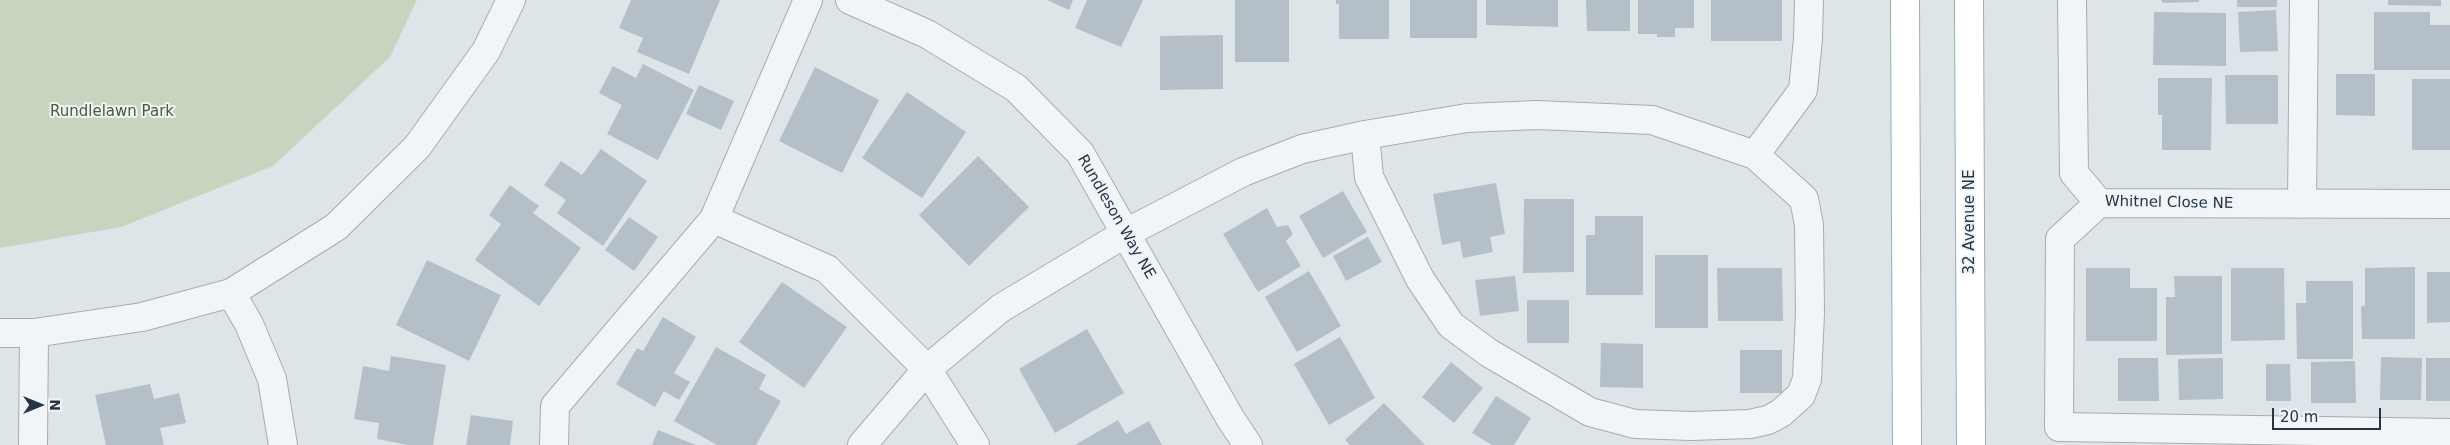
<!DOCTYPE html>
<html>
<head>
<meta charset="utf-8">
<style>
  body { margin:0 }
  #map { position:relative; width:2450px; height:445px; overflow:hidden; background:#dee5e9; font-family:"DejaVu Sans",sans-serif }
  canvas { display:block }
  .north { position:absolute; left:15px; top:380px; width:50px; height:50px; -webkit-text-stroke:4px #eef3f7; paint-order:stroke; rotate:90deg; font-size:14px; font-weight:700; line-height:20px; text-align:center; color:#263542 }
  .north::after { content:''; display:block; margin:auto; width:18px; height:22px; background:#263542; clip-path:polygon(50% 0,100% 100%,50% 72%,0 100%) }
  .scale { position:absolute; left:2272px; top:408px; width:109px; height:22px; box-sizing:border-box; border:2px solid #263542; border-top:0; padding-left:6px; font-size:15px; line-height:18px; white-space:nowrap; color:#263542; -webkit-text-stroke:4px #eef3f7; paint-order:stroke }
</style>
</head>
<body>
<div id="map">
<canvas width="2450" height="445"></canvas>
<div class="north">N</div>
<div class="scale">20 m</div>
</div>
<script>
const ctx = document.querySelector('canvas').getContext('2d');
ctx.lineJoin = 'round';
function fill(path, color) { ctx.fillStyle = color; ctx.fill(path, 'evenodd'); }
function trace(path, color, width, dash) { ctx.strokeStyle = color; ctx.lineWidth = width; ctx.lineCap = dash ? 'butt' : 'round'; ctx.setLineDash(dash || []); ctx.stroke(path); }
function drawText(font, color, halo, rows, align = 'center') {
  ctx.font = font + ' "DejaVu Sans",sans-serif'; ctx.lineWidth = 4; ctx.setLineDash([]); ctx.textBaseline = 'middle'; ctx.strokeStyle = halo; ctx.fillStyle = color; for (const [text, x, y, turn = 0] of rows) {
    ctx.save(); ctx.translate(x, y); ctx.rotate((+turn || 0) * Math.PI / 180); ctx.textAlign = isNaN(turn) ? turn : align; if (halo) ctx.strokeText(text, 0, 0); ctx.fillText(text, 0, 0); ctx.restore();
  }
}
fill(new Path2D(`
  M0,0H417L390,57L273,166L121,227L0,248Z`), '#c8d4bf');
fill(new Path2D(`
  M631,0H720L689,74L637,52L643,38L619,28Z
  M1047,0H1073L1069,10Z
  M1087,0H1143L1121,47L1075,28Z
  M1235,0H1289V62H1235Z
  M1336,0H1389V39H1339V4H1336Z
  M1410,0H1477V38H1410Z
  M1486,0H1558V27L1486,25Z
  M1586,0H1630V31H1587Z
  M1638,0H1694V28H1675V37H1657V34H1638Z
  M1711,0H1782V41H1711Z
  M2161,0H2199V2L2163,3Z
  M2237,0H2277V7H2237Z
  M2388,0H2441V6L2388,5Z
  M2276,10L2278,51L2240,52L2238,12Z
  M2154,12L2226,13V66L2153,65Z
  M2374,12H2430V25H2450V70H2374Z
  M1223,35V89L1160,90V36Z
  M643,64L694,90L658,160L607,134L622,105L599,93L613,66L636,78Z
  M815,67L879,100L842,173L779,141Z
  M2336,74H2375V116L2336,115Z
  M2225,75H2278V124H2226Z
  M2158,78H2212L2211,150H2162V115H2158Z
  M2412,79H2450V150H2412Z
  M699,85L734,101L721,130L686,114Z
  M907,92L966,132L922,198L862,158Z
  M601,149L647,181L603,246L557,213L566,200L544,185L561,161L582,175Z
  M978,156L1029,207L969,266L919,215Z
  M1496,183L1505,234L1490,237L1493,252L1463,258L1460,241L1442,245L1433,194Z
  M510,185L539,206L533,213L581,248L539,306L475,260L501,224L489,215Z
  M1343,191L1367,232L1323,258L1299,216Z
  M1524,199H1574V272L1523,273Z
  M1267,208L1277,227L1288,225L1293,234L1286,241L1301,266L1258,292L1223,234Z
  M1595,216H1643V295H1586V235H1595Z
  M629,217L658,237L634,271L605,250Z
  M1368,237L1382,262L1346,281L1333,256Z
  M1655,255H1708V328H1655Z
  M427,260L501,295L469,361L396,325Z
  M2415,267V339H2362L2361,306H2365V268Z
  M1717,268H1782L1783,321H1718Z
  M2086,268H2130V288H2157V341H2086Z
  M2231,268H2284L2285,340L2231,341Z
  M1309,271L1341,326L1297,352L1265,297Z
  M2427,272H2450V322L2427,323Z
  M1515,276L1519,311L1480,316L1475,280Z
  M2174,276H2222V354L2166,355V297H2175Z
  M2306,281H2353V359H2297L2296,303H2306Z
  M782,282L847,327L804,388L739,342Z
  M1527,300H1569V343H1527Z
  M663,317L696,337L674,373L690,382L679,400L664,391L655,407L616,384L637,348L643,351Z
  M1087,329L1124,393L1055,433L1019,369Z
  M1340,337L1375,398L1329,425L1294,364Z
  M1601,343L1643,344V388L1600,387Z
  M716,347L766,375L759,389L781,401L756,445H717L674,421Z
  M1740,350H1782V393H1740Z
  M391,356L446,365L433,445H408L377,439L379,423L354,419L363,366L389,371Z
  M2381,357L2422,358L2421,400H2380Z
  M2118,358H2158L2159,401H2118Z
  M2223,358V399L2179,400L2178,359Z
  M2426,358H2450V401H2426Z
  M2355,361L2356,403H2311V362Z
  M1451,362L1483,388L1454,423L1422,397Z
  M2266,364H2290L2291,401H2266Z
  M150,384L154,399L179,393L186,423L160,428L164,445H106L95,395Z
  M1496,396L1531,418L1514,445H1492L1472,433Z
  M1384,403L1425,445H1350L1345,440Z
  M471,415L513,421L510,445H466Z
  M1118,420L1126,434L1149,421L1162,445H1075Z
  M658,430L696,445H652Z`), '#b5bfc7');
const minor = new Path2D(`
  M850,0L927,34L1016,88L1080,153L1230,418L1248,445
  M2072,0L2074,173L2099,203L2450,204
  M1365,135L1369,177L1420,279L1451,325L1489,353L1590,412L1635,424L1691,426L1750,424L1768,420L1781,413L1801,395L1807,379L1810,313L1809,225L1804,199L1755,155L1803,90L1808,39L1809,0
  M2099,203L2060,239L2059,427L2450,433
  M2302,204L2304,0
  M714,219L827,269L927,369L975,445
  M231,293L249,324L272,379L283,445
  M0,333H34L142,317L231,293L336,227L417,147L486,51L511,0
  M33,445L34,333
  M554,445L555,406L714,219L808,0
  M862,445L927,369L1001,308L1126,233L1243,172L1302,149L1365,135L1467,118L1537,115L1652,120L1755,155`);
const major = new Path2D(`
  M1905,0L1907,445
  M1969,0L1971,445`);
trace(minor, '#a3adb4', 30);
trace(major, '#9cacb6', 30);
trace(minor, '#f2f5f7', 28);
trace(major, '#fff', 28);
drawText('15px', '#435f32', '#eef3f7', [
  ["Rundlelawn Park",112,112]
]);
drawText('15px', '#263542', '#eef3f7', [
  ["Whitnel Close NE",2169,203,1],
  ["Rundleson Way NE",1116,217,60],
  ["32 Avenue NE",1970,222,-90]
]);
</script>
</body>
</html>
